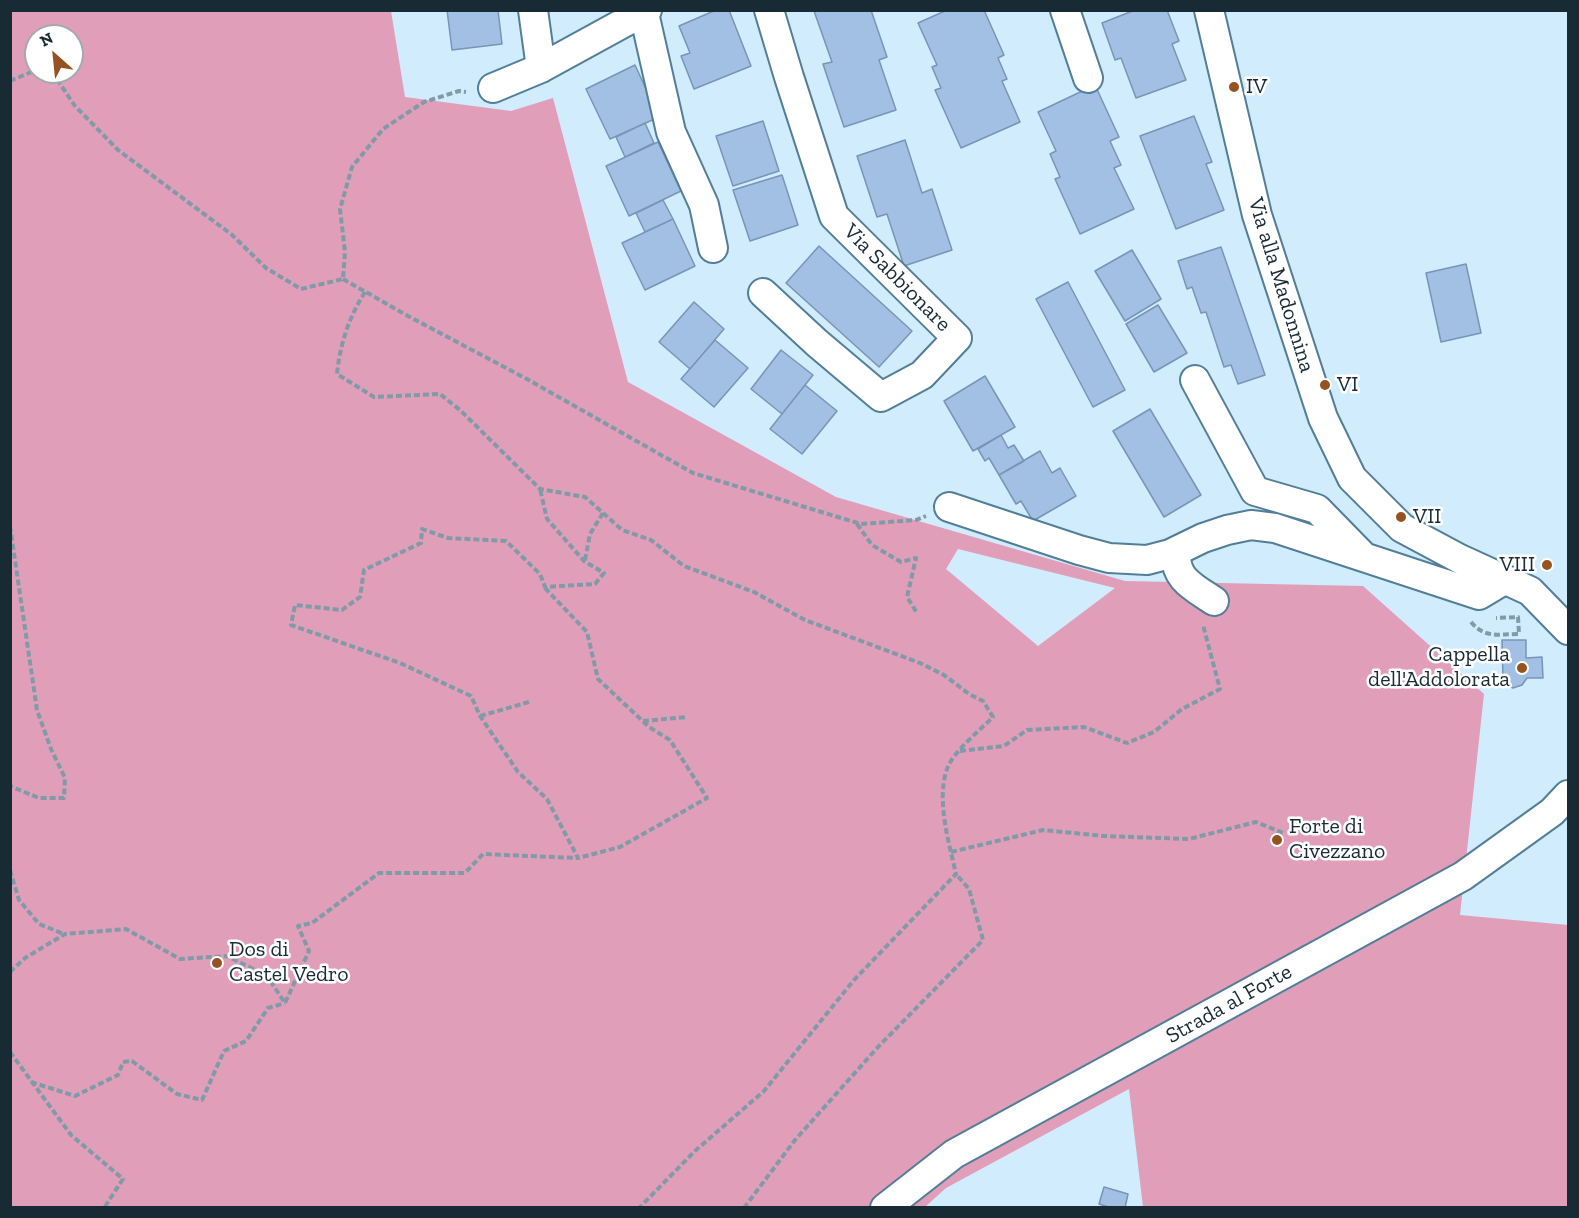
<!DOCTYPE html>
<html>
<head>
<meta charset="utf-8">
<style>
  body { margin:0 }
  #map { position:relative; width:1579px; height:1218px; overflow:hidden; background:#d0ecfd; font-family:"Zilla Slab",serif }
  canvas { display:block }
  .frame { position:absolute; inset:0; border:12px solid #182b35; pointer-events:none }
  .north { position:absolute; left:24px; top:24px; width:60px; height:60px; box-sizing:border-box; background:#fff; border:2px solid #a3aaae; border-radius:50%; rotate:333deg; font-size:16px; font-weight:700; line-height:24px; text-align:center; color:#182b35 }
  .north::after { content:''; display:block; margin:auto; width:21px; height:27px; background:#955322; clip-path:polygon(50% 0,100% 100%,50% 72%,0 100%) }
</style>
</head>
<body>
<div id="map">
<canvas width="1579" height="1218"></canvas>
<div class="frame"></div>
<div class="north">N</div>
</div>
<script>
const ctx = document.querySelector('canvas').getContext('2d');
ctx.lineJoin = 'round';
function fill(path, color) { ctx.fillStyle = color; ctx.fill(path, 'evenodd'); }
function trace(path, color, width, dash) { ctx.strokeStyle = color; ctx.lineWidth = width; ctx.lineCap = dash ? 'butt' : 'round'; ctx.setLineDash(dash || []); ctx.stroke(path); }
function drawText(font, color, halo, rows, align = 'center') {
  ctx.font = font + ' "Zilla Slab",serif'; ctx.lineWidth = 5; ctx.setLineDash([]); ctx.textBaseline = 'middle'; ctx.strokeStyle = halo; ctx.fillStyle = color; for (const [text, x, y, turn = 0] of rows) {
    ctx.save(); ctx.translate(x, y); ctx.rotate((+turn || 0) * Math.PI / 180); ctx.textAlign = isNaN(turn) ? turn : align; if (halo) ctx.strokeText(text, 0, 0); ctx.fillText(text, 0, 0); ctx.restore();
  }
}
fill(new Path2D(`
  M10,11H391L405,97L511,111L553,98L628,382L836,497L1125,581L1363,586L1484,694L1460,915L1568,925V1207H1143L1129,1089L946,1188L925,1207H11ZM36,36H72V72H36ZM958,549L1115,588L1038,646L946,569Z`), '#e09eb8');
const building = new Path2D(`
  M447,10H498L502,44L452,50Z
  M716,10H729L751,66L694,89L681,56L690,53L679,26Z
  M871,10L887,57L879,60L896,110L844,127L823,64L832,62L814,11Z
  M947,10H984L1004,55L998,58L1007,79L1002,81L1020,122L961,148L935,90L941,88L932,67L937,65L918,23Z
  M1135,10H1167L1179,41L1172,44L1186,80L1136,98L1121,58L1115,60L1102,23Z
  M635,65L659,117L610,139L586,89Z
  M1095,85L1119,137L1110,141L1121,165L1114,168L1134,209L1080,234L1055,179L1060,177L1050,154L1056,151L1038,112Z
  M1194,116L1212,162L1206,164L1224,210L1176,229L1140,136Z
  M763,121L779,171L733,186L716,136Z
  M645,123L654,143L625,157L616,137Z
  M905,140L922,193L932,189L952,250L904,266L887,214L877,217L857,156Z
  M658,142L681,191L629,216L606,166Z
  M782,175L798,225L750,241L733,190Z
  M663,200L673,219L645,232L636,213Z
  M673,219L695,266L645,290L622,243Z
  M819,246L912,331L879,367L786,283Z
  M1221,247L1265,375L1238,384L1231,365L1224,367L1206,312L1201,313L1192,287L1187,289L1178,261Z
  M1132,250L1161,299L1125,321L1095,271Z
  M1466,264L1481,333L1441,342L1426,273Z
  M1068,282L1125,390L1093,407L1036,299Z
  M694,302L724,329L690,369L659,342Z
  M1158,305L1187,353L1154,372L1126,324Z
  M715,340L748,368L714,407L681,379Z
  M781,350L813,375L782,414L751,389Z
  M985,376L1015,427L973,451L944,401Z
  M805,385L837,411L802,454L770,429Z
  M1150,409L1201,495L1164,517L1113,431Z
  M1001,435L1008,448L1014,445L1024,461L999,475L989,458L985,461L978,449Z
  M1040,451L1052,473L1060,468L1076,496L1033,521L1021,501L1016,504L999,475Z
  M1502,640H1526V658L1542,657L1543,678H1527L1522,685L1513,688L1507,685L1503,679Z
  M1104,1187L1128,1194L1125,1208H1112L1099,1204Z`);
fill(building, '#a2bfe4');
trace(building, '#7894b7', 1.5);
const minor = new Path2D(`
  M533,10L541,68
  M1065,10L1088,78
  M1209,10L1257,215L1323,418L1352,478L1402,528L1460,559L1530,591L1568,630
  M644,13L671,132L704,205L713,248
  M493,88L541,68L647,10
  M763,293L817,343L881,397L922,375L957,338L834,216L789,77L769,10
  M1195,380L1255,491L1317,509L1361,554
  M949,507L1079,550L1109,558L1147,560L1170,554L1203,538L1227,530L1251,525L1275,528L1479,595L1504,580
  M1177,551C1172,578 1195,588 1214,601
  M885,1208L954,1154L1463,876L1552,812L1568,795`);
trace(minor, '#527e97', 32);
trace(new Path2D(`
  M52,72L75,106L118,150L231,234L266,268L301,289L343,279L345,252L340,209L352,167L383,129L424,102L459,91L466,92
  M10,81L36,70
  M343,279L408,316L525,378L693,473L861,524L916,520L926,516
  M365,292C349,317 340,344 337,374L374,397L440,394L460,410L540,489L585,497L622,530L651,540L684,566L754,592L805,620L920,663L944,675L969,694L983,701L993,717C980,730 952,753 947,769C936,800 949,843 956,874L854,980L764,1091L695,1151L639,1208
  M857,524L872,545L901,562L916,558L907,597L917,613
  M10,526L37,710L51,749L65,778L64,798H39L10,786
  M585,560L590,534L603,513
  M545,588L587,632L598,679L649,727L670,740L707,798L620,847L578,858
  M1471,622C1485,639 1499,634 1519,634L1518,617L1496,618
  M480,716L529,702
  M643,721L687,717
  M960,751L1004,746L1027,730L1084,727L1127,743L1154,732L1182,709L1220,689L1203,625
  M951,852L1043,830L1104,836L1189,839L1256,822L1283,833
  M10,870L19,900L39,924L64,934
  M10,972L25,958L65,934L126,929L180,959L227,956L267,976L285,1003L309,951L298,926L312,923L379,873H465L483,854L578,858L547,799L518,772L480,716L471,696L400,663L291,625L295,605L342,610L360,597L364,570L421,543L422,529L448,538L506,541L540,574L545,587L595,584L604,573L584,561L547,519L540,489
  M10,1052L71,1135L123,1179L104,1208
  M31,1082L75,1096L118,1075L123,1062L132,1061L177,1094L202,1100L224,1051L246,1041L268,1008L285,1003
  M744,1208L795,1140L878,1047L983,940L969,889L956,874`), '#819aa8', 4, [6, 3]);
trace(minor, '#fff', 28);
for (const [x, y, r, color] of [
  [1234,87,6,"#955322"],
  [1325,385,6,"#955322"],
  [1401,517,6,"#955322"],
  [1547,565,6,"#955322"],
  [1522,668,6,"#955322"],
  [1277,840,6,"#955322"],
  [217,963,6,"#955322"]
]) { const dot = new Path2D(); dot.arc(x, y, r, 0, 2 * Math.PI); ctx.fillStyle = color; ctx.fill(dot); trace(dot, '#fff', 2); }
drawText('22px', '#182b35', '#fff', [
  ["IV",1246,87],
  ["VI",1337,385],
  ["VII",1413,517],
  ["VIII",1535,565,"right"],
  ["Cappella",1510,655,"right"],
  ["dell'Addolorata",1510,680,"right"],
  ["Forte di",1289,827],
  ["Civezzano",1289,852],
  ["Dos di",229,950],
  ["Castel Vedro",229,975]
], 'left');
drawText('22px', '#182b35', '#fff', [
  ["Via Sabbionare",897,278,45],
  ["Via alla Madonnina",1281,285,73],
  ["Strada al Forte",1229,1004,-29]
]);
</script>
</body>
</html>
